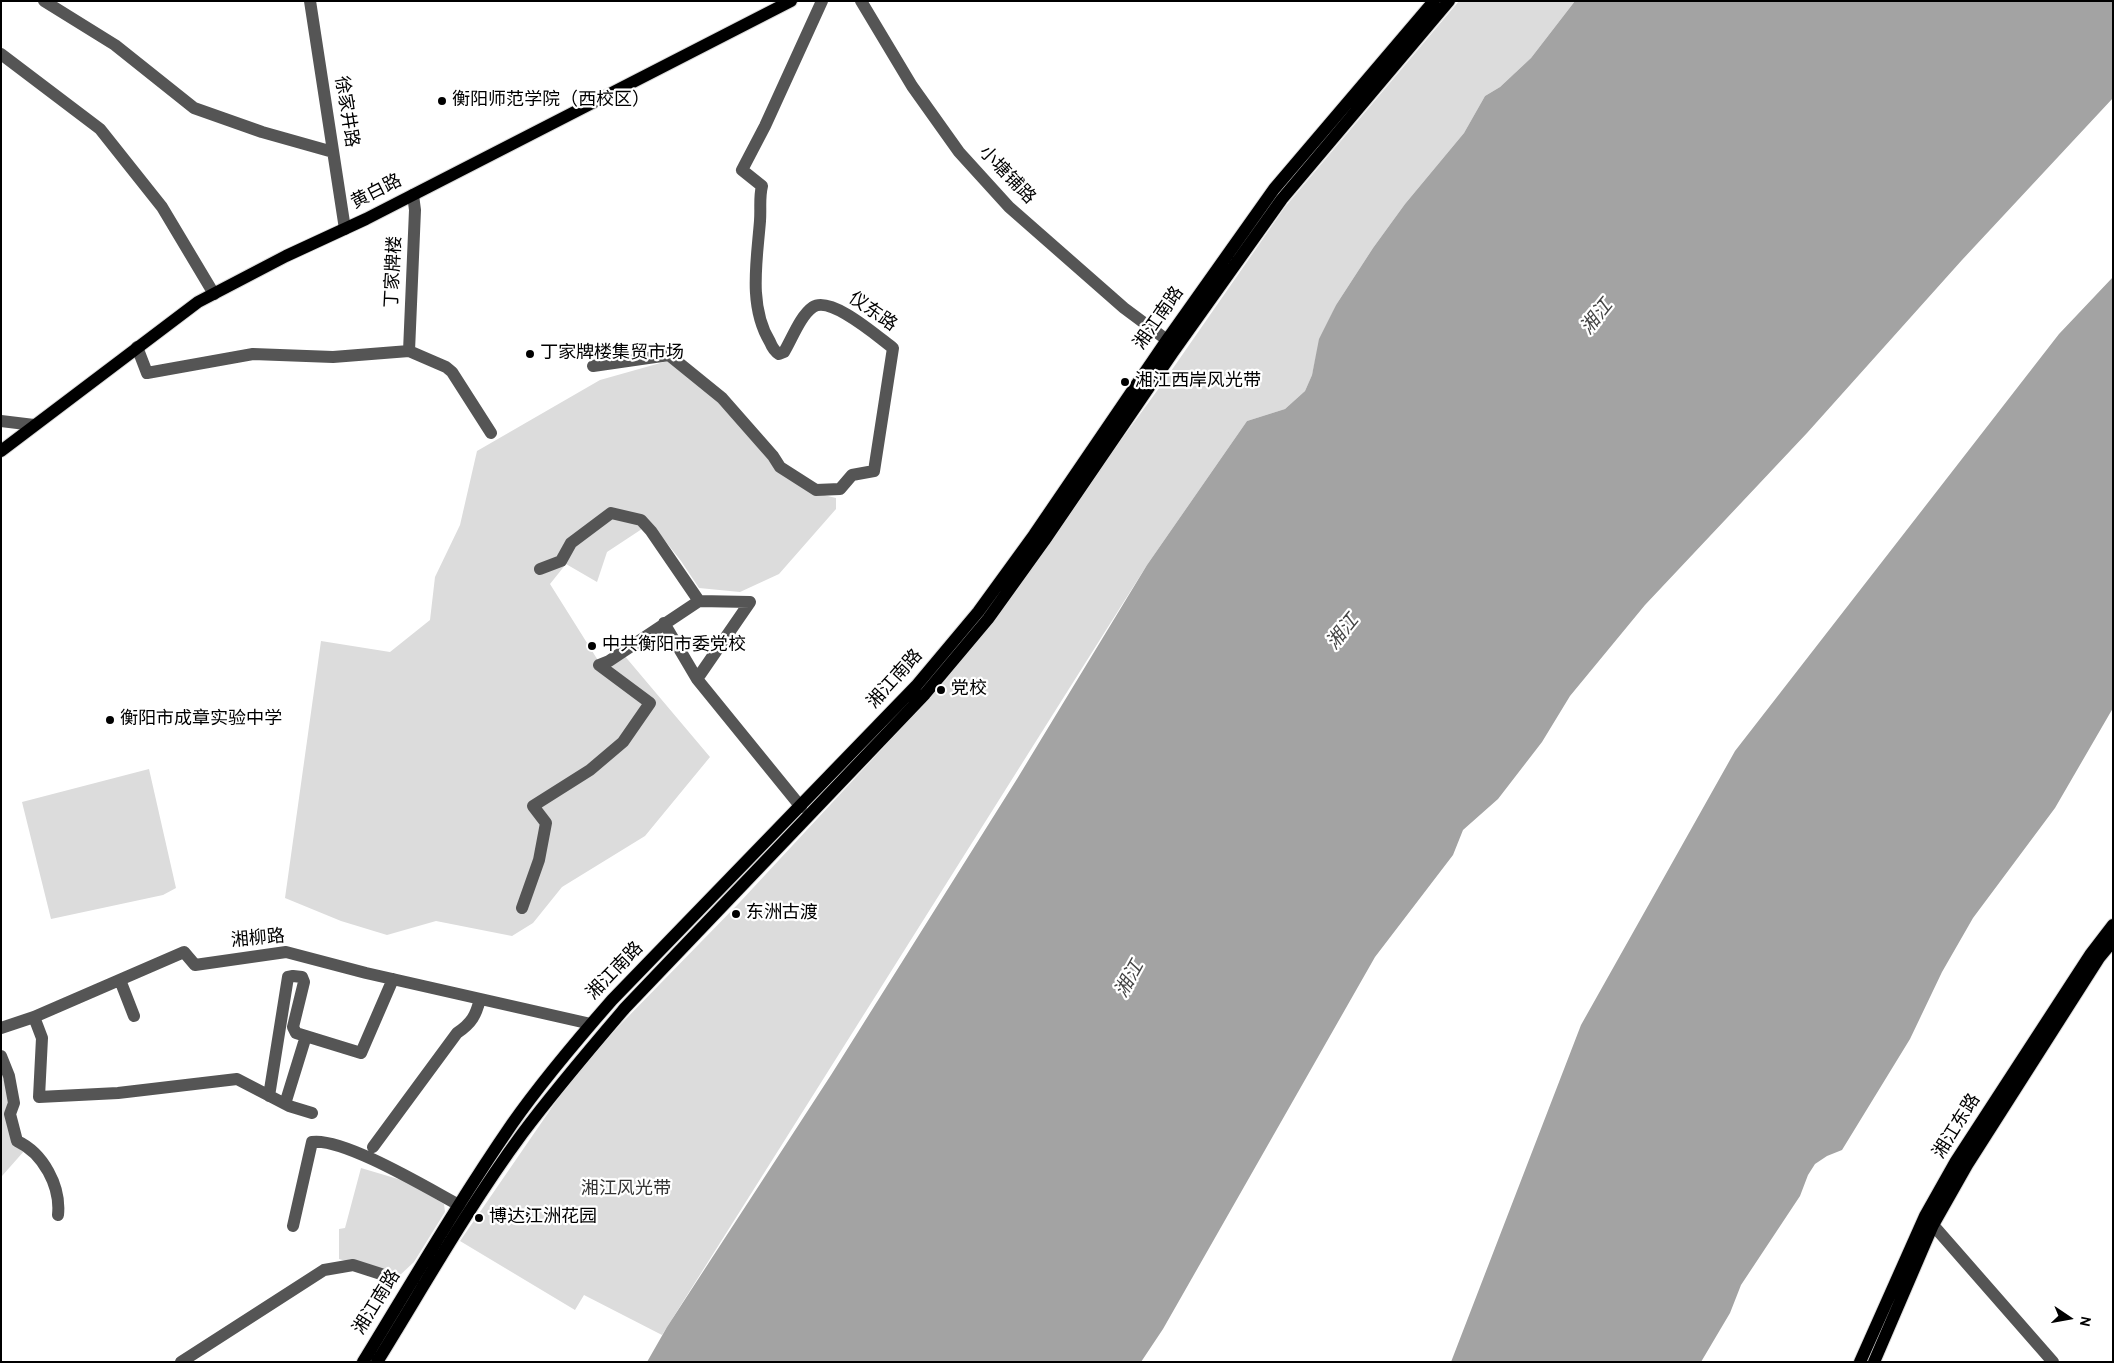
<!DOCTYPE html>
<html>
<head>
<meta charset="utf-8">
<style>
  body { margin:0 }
  #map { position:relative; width:2114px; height:1363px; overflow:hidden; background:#fff; font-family:Overpass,sans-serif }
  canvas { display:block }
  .frame { position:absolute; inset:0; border:2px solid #000; pointer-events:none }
  .north { position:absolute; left:2044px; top:1293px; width:50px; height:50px; -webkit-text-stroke:4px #fff; paint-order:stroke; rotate:102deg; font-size:14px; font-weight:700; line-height:20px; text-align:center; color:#000 }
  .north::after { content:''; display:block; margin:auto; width:18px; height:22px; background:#000; clip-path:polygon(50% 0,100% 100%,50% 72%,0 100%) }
</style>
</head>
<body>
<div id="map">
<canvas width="2114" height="1363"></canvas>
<div class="frame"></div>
<div class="north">N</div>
</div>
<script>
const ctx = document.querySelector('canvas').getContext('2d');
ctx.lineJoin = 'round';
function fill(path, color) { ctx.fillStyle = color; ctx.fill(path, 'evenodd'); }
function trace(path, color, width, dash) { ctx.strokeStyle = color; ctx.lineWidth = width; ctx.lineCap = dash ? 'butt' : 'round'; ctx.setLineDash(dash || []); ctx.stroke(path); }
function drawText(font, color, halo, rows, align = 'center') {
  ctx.font = font + ' Overpass,"Noto Sans SC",sans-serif'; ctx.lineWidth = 4.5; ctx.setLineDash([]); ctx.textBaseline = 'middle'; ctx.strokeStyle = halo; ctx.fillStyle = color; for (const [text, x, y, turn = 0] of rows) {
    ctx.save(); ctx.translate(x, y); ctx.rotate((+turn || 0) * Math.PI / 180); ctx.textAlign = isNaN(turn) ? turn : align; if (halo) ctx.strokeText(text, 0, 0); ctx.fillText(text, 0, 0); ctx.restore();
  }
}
fill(new Path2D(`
  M1459,1H1575L1531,58L1500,87L1485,96L1464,133L1405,204L1373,248L1336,305L1320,339L1312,375L1305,391L1285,409L1247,421L1147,565L662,1335L584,1295L575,1310L460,1241L568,1084L618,1027L740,902L946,680L1162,384L1285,207Z
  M671,360C688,374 706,387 721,403C764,446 769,483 836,498V509L779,574L740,592L699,588L681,561L651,523L607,552L597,582L566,564L550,584L599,662L618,648L710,757L645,836L562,887L533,923L512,936L436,921L387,935L341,921L285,898L321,641L390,652L430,620L435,577L460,525L477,451L600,380Z
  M149,769L176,888L163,895L51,919L22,802Z
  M1,1071L25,1150L2,1176L1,1175Z
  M361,1168L408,1182L444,1204L445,1212L414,1262L399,1276L339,1259V1229L345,1228Z`), '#dcdcdc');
fill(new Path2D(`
  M1575,1H2113V98L1962,260L1807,433L1645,605L1570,696L1542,742L1498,799L1463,830L1453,855L1375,957L1163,1329L1141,1362H647L667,1327L831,1075L1017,779L1147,565L1247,421L1285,409L1305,391L1312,375L1319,339L1336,305L1373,248L1405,204L1464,133L1485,96L1500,87L1531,58Z
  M2113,277V708L2055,808L1973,918L1942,972L1910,1039L1842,1150L1827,1156L1815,1164L1808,1175L1800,1196L1741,1285L1730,1313L1701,1362H1451L1581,1025L1735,751L2059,334Z`), '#a3a3a3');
const major = new Path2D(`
  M1,451L198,302L286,256L366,219L791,1
  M363,1362C412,1282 459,1201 512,1124C542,1081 577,1040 612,1000L916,686L978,612L1034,535L1167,340L1274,189L1434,1
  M377,1362C424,1286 469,1206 522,1134C554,1091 590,1049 625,1008L925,694L988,619L1044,541L1173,352L1282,199L1449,1
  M1860,1362L1925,1216L1956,1161L2090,955L2113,925
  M1874,1362L1933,1225L1967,1165L2099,958L2113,941`);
trace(major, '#dbdbdb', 14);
trace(new Path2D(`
  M44,1L115,45L194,108L262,132L333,152
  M310,1L345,229
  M861,1L912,86L959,152L1009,207L1124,308L1167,340
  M1,54L100,129L162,207L214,294
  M137,347L147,373L253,354L333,357L409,351L446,367L452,372L491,433
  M409,351L415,210L413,195
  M593,366L669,355L722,398L773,456L780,467L816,490L840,489L852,475L874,471L893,348C878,337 831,295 813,307C800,316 792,339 784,352L779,354C774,351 772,347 770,342C748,306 757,260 760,221C761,208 759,198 762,186L742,170L765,126L822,1
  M1,421L34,425
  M540,569L561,561L571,543L611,513L641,520L651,531L699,601L609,661L599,665
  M664,623L697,679L801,807
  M697,679L750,602L699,601
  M522,908L539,860L546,823L533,806L590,770L623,742L650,703L599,665
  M120,980L134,1016
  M34,1017L42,1038L39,1097L118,1093L237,1079L289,1106L312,1113
  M1,1028L34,1017L184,952L195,965L286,952L366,973L591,1024
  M1,1056L9,1076L14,1103L10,1114L17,1141C43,1153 61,1186 58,1215
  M269,1096L288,977L293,976L302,977L304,982L293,1027L296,1033L361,1053L393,979
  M285,1104L306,1036
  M373,1147L457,1033C472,1023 476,1015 480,999
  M1933,1225L2053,1362
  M293,1226L312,1142C343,1137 429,1189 459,1205
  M181,1362L324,1270L353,1265L381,1274`), '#555', 12);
trace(major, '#000', 12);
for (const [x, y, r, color] of [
  [442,101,5,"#000"],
  [530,354,5,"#000"],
  [1125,382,5,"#000"],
  [592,646,5,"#000"],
  [941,690,5,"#000"],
  [110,720,5,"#000"],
  [736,914,5,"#000"],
  [479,1218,5,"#000"]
]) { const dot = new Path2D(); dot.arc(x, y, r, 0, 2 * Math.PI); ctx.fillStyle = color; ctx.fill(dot); trace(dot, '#fff', 2); }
drawText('18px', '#000', '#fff', [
  ["衡阳师范学院（西校区）",452,101],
  ["丁家牌楼集贸市场",540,354],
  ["湘江西岸风光带",1135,382],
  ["中共衡阳市委党校",602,646],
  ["党校",951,690],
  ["衡阳市成章实验中学",120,720],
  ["东洲古渡",746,914],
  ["博达·江洲花园",489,1218]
], 'left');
drawText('18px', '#000', '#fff', [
  ["徐家井路",345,112,81],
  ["小塘铺路",1006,176,46],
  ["黄白路",377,193,-27],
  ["丁家牌楼",395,272,-87],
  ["仪东路",872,313,35],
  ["湘江南路",1160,319,-55],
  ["湘江南路",896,680,-48],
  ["湘柳路",258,940,-5],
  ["湘江南路",616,972,-46],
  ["湘江东路",1958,1127,-58],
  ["湘江南路",378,1303,-58]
]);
drawText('18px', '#333', '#fff', [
  ["湘江风光带",626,1190]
]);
drawText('italic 19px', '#444', '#fff', [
  ["湘江",1598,318,-51],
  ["湘江",1344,633,-51],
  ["湘江",1131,980,-61]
]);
</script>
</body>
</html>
